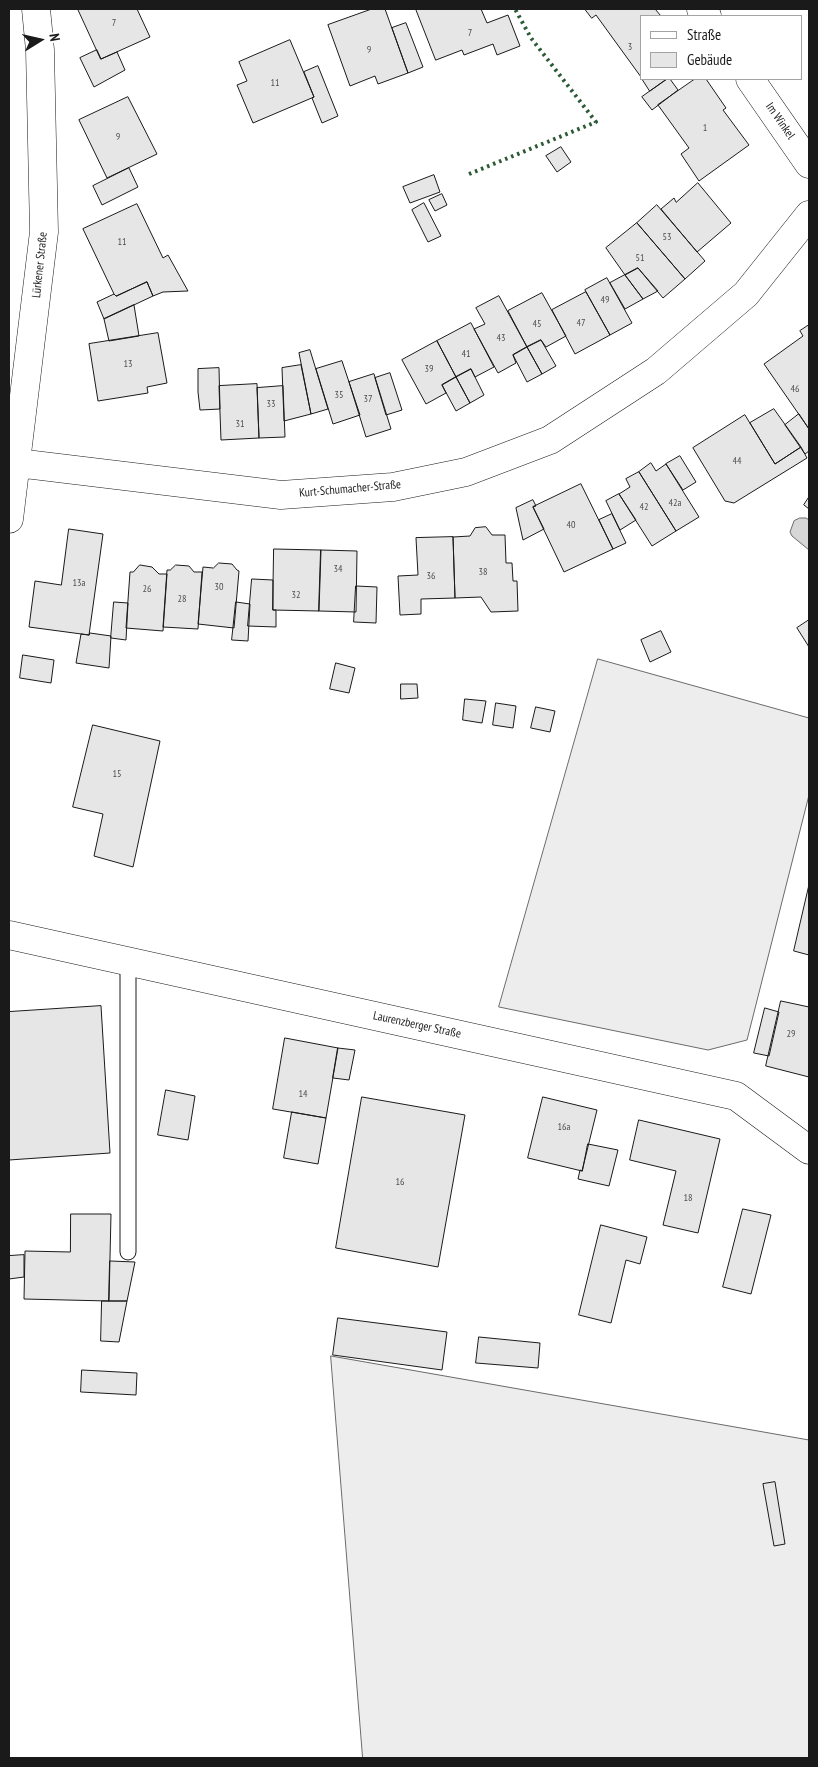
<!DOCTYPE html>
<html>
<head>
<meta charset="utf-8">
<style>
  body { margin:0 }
  #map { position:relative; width:818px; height:1767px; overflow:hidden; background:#fff; font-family:"PT Sans Narrow",sans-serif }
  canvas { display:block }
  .frame { position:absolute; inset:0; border:10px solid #1a1a1a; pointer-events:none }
  .legend { position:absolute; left:640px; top:15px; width:162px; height:65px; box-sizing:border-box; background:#fff; border:1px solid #a3a3a3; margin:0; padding:6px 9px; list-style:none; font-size:15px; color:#1a1a1a }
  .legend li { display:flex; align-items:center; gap:10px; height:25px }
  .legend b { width:25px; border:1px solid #a3a3a3 }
  .north { position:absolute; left:15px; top:15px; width:50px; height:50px; -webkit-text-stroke:4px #fff; paint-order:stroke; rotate:80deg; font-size:14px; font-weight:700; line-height:20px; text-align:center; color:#1a1a1a }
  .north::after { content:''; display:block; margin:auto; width:18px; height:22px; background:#1a1a1a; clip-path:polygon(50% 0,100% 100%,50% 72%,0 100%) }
</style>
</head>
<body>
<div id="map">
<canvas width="818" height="1767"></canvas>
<div class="frame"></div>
<ul class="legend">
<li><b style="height:6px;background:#fff"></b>Straße</li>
<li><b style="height:14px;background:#e6e6e6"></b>Gebäude</li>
</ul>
<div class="north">N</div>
</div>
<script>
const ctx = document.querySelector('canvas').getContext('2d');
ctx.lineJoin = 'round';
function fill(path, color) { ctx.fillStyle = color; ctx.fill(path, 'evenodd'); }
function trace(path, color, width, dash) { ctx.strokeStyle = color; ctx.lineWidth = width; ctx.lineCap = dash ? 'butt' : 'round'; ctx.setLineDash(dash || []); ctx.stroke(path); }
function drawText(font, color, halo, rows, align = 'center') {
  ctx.font = font + ' "PT Sans Narrow",sans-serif'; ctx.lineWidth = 4; ctx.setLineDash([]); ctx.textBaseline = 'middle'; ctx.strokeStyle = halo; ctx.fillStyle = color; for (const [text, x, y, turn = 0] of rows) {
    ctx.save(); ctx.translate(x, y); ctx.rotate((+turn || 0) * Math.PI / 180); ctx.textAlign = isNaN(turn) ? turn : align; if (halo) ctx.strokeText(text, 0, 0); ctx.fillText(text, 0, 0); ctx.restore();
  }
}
const built = new Path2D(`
  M598,659L809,718V795L747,1040L708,1050L499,1007Z
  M331,1356L809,1440V1758H363Z`);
fill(built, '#ededed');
trace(built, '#6a6a6a', 1);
const water = new Path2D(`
  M800,518H806L809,520V550L792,536L790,532L794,521Z`);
fill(water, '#d7d7d7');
trace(water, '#6a6a6a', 1);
const building = new Path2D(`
  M78,9H137L150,37L101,59Z
  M372,9H385L408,73L378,84L375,76L350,86L328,25Z
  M416,9H481L487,23L508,15L520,46L497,55L493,44L464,55L462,50L436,60Z
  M585,9H655L661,16H642V77H641L596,15L592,18Z
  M406,23L423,67L408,73L392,28Z
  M290,40L314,97L253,123L237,85L247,81L239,62Z
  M97,50L101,59L117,52L125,70L94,87L80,58Z
  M318,66L338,116L322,123L312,98L314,97L304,72Z
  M641,77H642V79H667L650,91Z
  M667,79H670L678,90L652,110L642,97Z
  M695,79H706L726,108L723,110L749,145L699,181L681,154L689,148L658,105Z
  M128,97L157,154L107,178L79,120Z
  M561,147L571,162L557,172L546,156Z
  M129,168L138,187L102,205L93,186Z
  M434,175L440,192L410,203L403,187Z
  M698,183L731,223L697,252L661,209L674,198L676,202Z
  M442,194L447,205L435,211L429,200Z
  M424,203L441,236L428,242L412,210Z
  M137,204L163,258L168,255L188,291L163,292L153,296L147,282L116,296L114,294L83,229Z
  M657,205L705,261L685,279L637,223Z
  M637,223L685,279L663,298L638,268L625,275L606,248Z
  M638,268L658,291L643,299L625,275Z
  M625,275L643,299L625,309L610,283Z
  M607,278L632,323L610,335L585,290Z
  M147,282L153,296L104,319L97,302L114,294L116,296Z
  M586,292L610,335L575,354L552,310Z
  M542,293L566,336L546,347L541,340L527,347L508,311Z
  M499,296L527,347L513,355L516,363L498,373L474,329L485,324L476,308Z
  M134,305L139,336L109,341L104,319Z
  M471,323L494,367L475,377L471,369L456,377L437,341Z
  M809,325V429L764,364L803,336L800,331Z
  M158,333L167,383L147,387L148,393L98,401L89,344Z
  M541,340L556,366L542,374L527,347Z
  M437,341L456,377L442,385L446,393L426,404L402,360Z
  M527,347L542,374L527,382L513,355Z
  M310,350L328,409L311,414L299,353Z
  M342,361L360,415L333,424L316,369Z
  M301,365L311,414L284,421L282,368Z
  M219,368L220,409L200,410L198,392V369Z
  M471,369L484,395L470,403L456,377Z
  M390,373L402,410L386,415L375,378Z
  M374,374L391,429L366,437L349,382Z
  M456,377L470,403L456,411L442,385Z
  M257,384L259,438L221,440L219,386Z
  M283,386L285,437L259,438L257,388Z
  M774,409L801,447L775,464L750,423Z
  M799,414L809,429V451L805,454L785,425Z
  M745,415L775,464L801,447L807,458L734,503L725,501L693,448Z
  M680,456L696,482L683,490L666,464Z
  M651,463L656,471L666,464L699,517L676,531L639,472Z
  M639,472L676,531L652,546L619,494L630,487L626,479Z
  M581,484L613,549L564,572L533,507Z
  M619,494L636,520L620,530L606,501Z
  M809,497V509L804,505Z
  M533,500L536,506L533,507L544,529L523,540L516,508Z
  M612,514L626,543L613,549L599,520Z
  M486,527L492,535H505L506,563H512L513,581H517L518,611L491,612L481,597L455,598L453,537L470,536L475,528Z
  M69,529L103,534L89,635L29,627L35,581L61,585Z
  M453,537L455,598L421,599V614L400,615L398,576L418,575L416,538Z
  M274,549L321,550L319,611L273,610Z
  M321,550L357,551L356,612L319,611Z
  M219,563L232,564L237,570L239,571L234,628L198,624L203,567L213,568Z
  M140,565L152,567L159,574H167L163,631L126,628L130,572H133Z
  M176,565L189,566L194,572H202L198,629L163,627L167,570H170Z
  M252,579L273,580V610H276V627L248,626Z
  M356,586L377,587L376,623L354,622Z
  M114,602L128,603L126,640L111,638Z
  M236,602L250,604L248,641L232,640Z
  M809,620V647L797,628Z
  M661,631L671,652L650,662L641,640Z
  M90,633L111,636L109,668L76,663L81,634L89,635Z
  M23,655L54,660L51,683L20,678Z
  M336,663L355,668L349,693L330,689Z
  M401,684H417L418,698L401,699Z
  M465,699L486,701L482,723L463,720Z
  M496,703L516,706L513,728L493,725Z
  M536,707L555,711L550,732L531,728Z
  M93,725L160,741L133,867L94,856L103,814L73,807Z
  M809,885V955L794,951Z
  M781,1001L809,1007V1077L766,1066Z
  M101,1006L110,1153L9,1160V1012Z
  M765,1008L779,1012L769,1056L754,1053Z
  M285,1038L338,1048L326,1118L273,1109Z
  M338,1048L355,1050L349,1080L333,1078Z
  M166,1090L195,1096L188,1140L158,1135Z
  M362,1097L465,1115L438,1267L336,1248Z
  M543,1097L597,1110L582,1171L528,1158Z
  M292,1112L326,1118L318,1164L284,1158Z
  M639,1120L720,1139L698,1233L663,1225L676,1171L630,1160Z
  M588,1144L618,1150L609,1186L578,1179L580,1170L582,1171Z
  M743,1209L771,1215L751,1294L723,1287Z
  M71,1214H111L109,1301L24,1299L25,1251L70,1252Z
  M601,1225L647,1237L640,1264L626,1260L611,1323L579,1315Z
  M24,1255V1277L9,1279V1256Z
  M110,1261L135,1262L127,1301H109Z
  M102,1301H127L119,1342L101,1341Z
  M338,1318L447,1332L442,1370L333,1355Z
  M479,1337L540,1343L538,1368L476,1363Z
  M82,1370L137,1373L136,1395L81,1392Z
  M775,1482L785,1544L774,1546L763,1484Z`);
fill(building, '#e6e6e6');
trace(building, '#1a1a1a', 1);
const lane = new Path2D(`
  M128,961V1252`);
const street = new Path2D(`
  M701,9L707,16
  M750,79L809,164
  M9,462L281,495L393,487L466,472L550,440L656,371L746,294L809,215
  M9,519L44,232L40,50L36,9
  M9,935L736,1096L809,1150`);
trace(lane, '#1a1a1a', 17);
trace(street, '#1a1a1a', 29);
trace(lane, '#fff', 15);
trace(street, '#fff', 28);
trace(new Path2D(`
  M469,174L596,122L531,38L515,9`), '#2b5a34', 4, [2.5, 4]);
drawText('10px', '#4d4d4d', null, [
  ["7",114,23],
  ["7",470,33],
  ["3",630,47],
  ["9",369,50],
  ["11",275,83],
  ["1",705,128],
  ["9",118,137],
  ["53",667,237],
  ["11",122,242],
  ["51",640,258],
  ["49",605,300],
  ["47",581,323],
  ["45",537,324],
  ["43",501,338],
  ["41",466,354],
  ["13",128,364],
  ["39",429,369],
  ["46",795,389],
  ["35",339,395],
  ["37",368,399],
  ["33",271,404],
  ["31",240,424],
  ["44",737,461],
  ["42a",675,503],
  ["42",644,507],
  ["40",571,525],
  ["34",338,569],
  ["38",483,572],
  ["36",431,576],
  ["13a",79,583],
  ["30",219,587],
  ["26",147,589],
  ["32",296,595],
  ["28",182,599],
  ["15",117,774],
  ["29",791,1034],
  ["14",303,1094],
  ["16a",564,1127],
  ["16",400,1182],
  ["18",688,1198]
]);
drawText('12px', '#1a1a1a', '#fff', [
  ["Im Winkel",780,121,55],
  ["Lürkener Straße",40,265,-84],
  ["Kurt-Schumacher-Straße",350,489,-5],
  ["Laurenzberger Straße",417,1025,12]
]);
</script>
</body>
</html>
